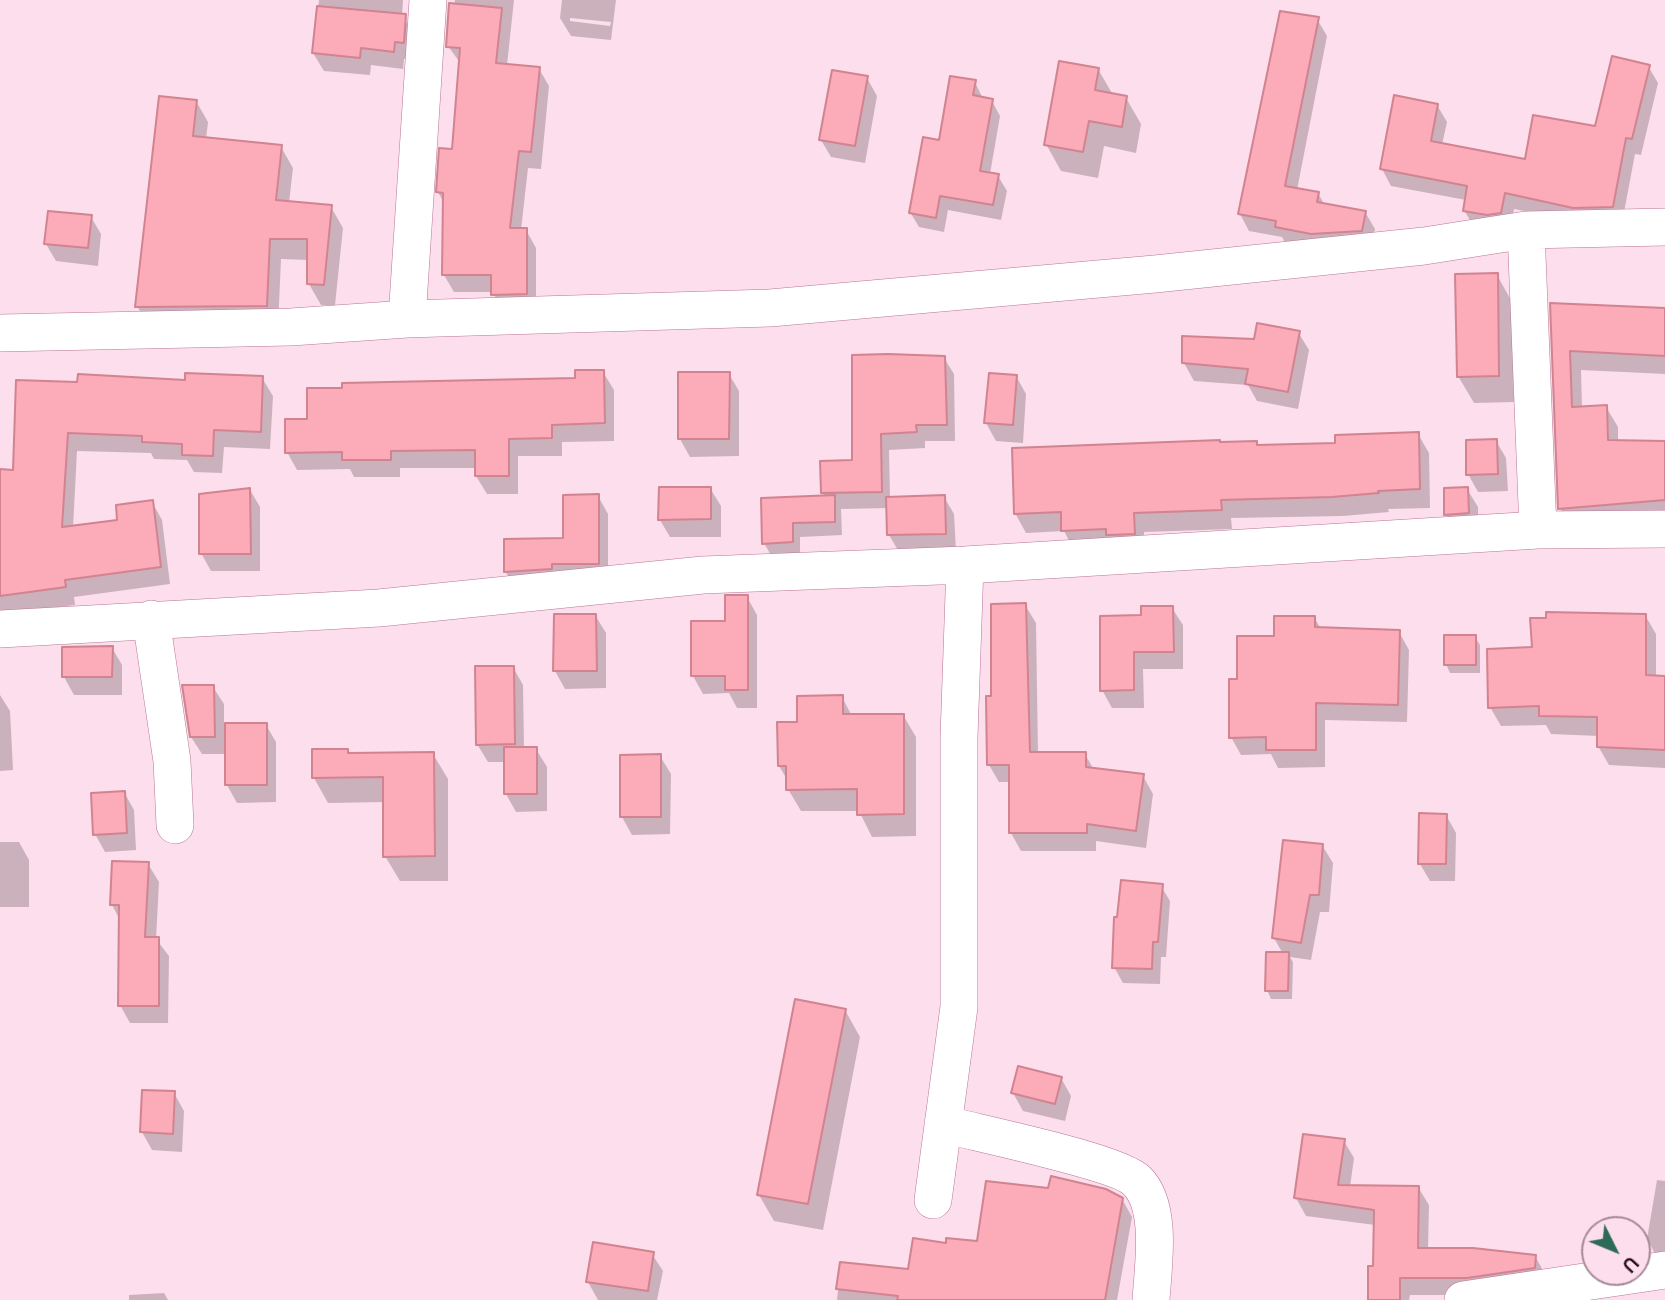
<!DOCTYPE html>
<html>
<head>
<meta charset="utf-8">
<style>
  body { margin:0 }
  #map { position:relative; width:1665px; height:1300px; overflow:hidden; background:#fddeec; font-family:Cabin,sans-serif }
  canvas { display:block }
  .north { position:absolute; left:1581px; top:1216px; width:70px; height:70px; box-sizing:border-box; background:#fddeec; border:2px solid #a78a98; border-radius:50%; rotate:133deg; font-size:19px; font-weight:700; line-height:28px; text-align:center; color:#260c19 }
  .north::after { content:''; display:block; margin:auto; width:24px; height:32px; background:#2d6b57; clip-path:polygon(50% 0,100% 100%,50% 72%,0 100%) }
</style>
</head>
<body>
<div id="map">
<canvas width="1665" height="1300"></canvas>
<div class="north">U</div>
</div>
<script>
const ctx = document.querySelector('canvas').getContext('2d');
ctx.lineJoin = 'round';
function fill(path, color) { ctx.fillStyle = color; ctx.fill(path, 'evenodd'); }
function trace(path, color, width, dash) { ctx.strokeStyle = color; ctx.lineWidth = width; ctx.lineCap = dash ? 'butt' : 'round'; ctx.setLineDash(dash || []); ctx.stroke(path); }
fill(new Path2D(`
  M319,0H403L402,16L415,34L414,60L404,59L403,69L371,65L370,75L324,71L313,53Z
  M455,0H514L507,65L539,69L549,86L541,169L528,168L521,230H526L536,248V312L503,313L493,292H454L444,275V203L438,192L453,151L461,64L448,46Z
  M562,0H616L611,40L571,36L560,18ZM570,18L611,22L610,26L570,21Z
  M1317,19L1327,36L1297,190L1318,193L1324,204L1365,212L1375,229L1371,248L1286,244L1282,237L1249,231L1240,214Z
  M1648,66L1658,83L1641,155L1635,154L1622,223L1584,222L1514,209L1510,229L1474,227L1464,210L1466,200L1391,186L1382,169L1437,105L1447,122L1442,145L1526,161L1596,128Z
  M1098,69L1113,95L1126,98L1141,124L1136,153L1104,146L1098,178L1061,171L1046,144Z
  M867,78L877,96L865,163L831,157L821,140Z
  M975,82L983,99L992,101L1000,116L990,174L998,176L1007,191L1001,220L948,210L944,232L919,227L910,212L940,142Z
  M196,101L208,122L206,139L281,147L293,168L289,203L331,207L343,228L335,305H321L309,284V260L281,259L278,327H149L137,306Z
  M91,217L101,234L98,266L56,261L46,244Z
  M1497,275L1512,302L1514,402L1474,403L1458,376Z
  M1552,305L1665,310V374L1581,370L1582,408L1606,407L1618,427V442H1665V520L1571,528L1560,508Z
  M1298,332L1309,350L1298,409L1257,401L1248,385L1194,381L1184,363L1255,341Z
  M944,358L954,374L955,441H925V448L889,450L890,499L944,497L954,514L956,551L899,552L889,535L888,508L841,509L842,535L800,537V556L772,557L764,543L825,497L823,493L854,462Z
  M603,372L614,390V441L562,442V456H518V494H487L476,476V468H400V477H354L350,469L297,470L287,452L309,420L577,380Z
  M729,374L739,391V456L690,457L680,439Z
  M1016,376L1026,394L1023,443L996,441L986,423Z
  M262,378L273,396L270,449L224,447L222,473L194,472L187,460L154,459L151,453L77,451L73,528L119,521L152,502L162,520L170,584L74,597L75,605L20,612L0,629V471L14,472L18,382H187Z
  M1418,434L1429,453L1430,508L1388,509L1389,512L1343,516L1231,518L1232,529L1144,532L1145,552L1074,550L1064,531L1026,533L1015,513L1220,444L1337,445Z
  M1496,441L1506,458L1508,491L1478,492L1468,474Z
  M710,488L721,506V537H670L660,520Z
  M1467,489L1478,507V531L1456,532L1446,514Z
  M250,490L260,507V571H211L201,553Z
  M598,496L608,514V581L516,589L505,571L564,540Z
  M747,597L757,615V708H737L729,693L703,694L693,676Z
  M1025,605L1036,623L1038,754H1085L1094,770L1143,776L1153,794L1146,848L1096,841V851H1021L1011,833V782H999L989,765L993,697Z
  M1172,608L1183,625V669H1143L1144,708H1112L1102,690L1143,617Z
  M595,615L606,633V688L565,689L555,671Z
  M1645,615L1656,634V677L1665,678V768L1609,765L1598,746L1599,736L1551,734L1546,725L1501,726L1490,707L1534,649Z
  M1314,617L1321,629L1399,632L1409,650L1407,722L1325,720V767L1278,768L1271,754L1241,755L1231,737L1239,681L1276,638Z
  M1475,637L1480,645V673H1450L1446,664Z
  M112,648L122,665V695H74L64,677Z
  M513,667L523,685L524,749H536L547,767V811L516,812L506,794V762H488L477,744Z
  M213,687L224,704V725H266L276,742V802L237,803L227,785V754H202L191,737Z
  M0,695L10,711L13,770L0,771Z
  M842,697L852,716L903,715L916,737V836L872,837L859,811H801L788,789V781L779,766L799,724Z
  M347,750L350,754H433L448,779V881H400L385,856V802L328,803L314,778V751Z
  M660,756L671,774L670,834L632,835L622,817Z
  M124,792L134,810L136,850L105,852L95,834Z
  M1446,815L1456,833L1455,881H1430L1420,864Z
  M0,842H19L29,860V907H0Z
  M1322,845L1333,863L1329,912H1320L1311,960L1290,957L1293,962L1292,999H1271L1267,990L1283,954L1274,938Z
  M148,864L159,882L156,939L169,956L168,1023H130L120,1005V920L112,905Z
  M1161,886L1170,901L1166,957H1161L1160,984L1123,983L1114,967Z
  M845,1010L860,1037L823,1230L774,1221L759,1195Z
  M1061,1078L1071,1096L1065,1121L1023,1111L1013,1093Z
  M174,1093L184,1111L182,1152L152,1150L142,1132Z
  M1344,1141L1354,1158L1350,1187H1418L1429,1205L1428,1249L1535,1256L1545,1274L1478,1295H1410L1409,1300H1370L1375,1267V1225L1306,1216L1296,1198Z
  M1657,1180L1665,1181V1258L1657,1257L1647,1239Z
  M1122,1199L1132,1217L1117,1300H837L841,1263L909,1271L947,1245L979,1243Z
  M652,1254L663,1271L657,1300H598L588,1282Z
  M164,1293L168,1300H129V1295Z`), '#0003');
const building = new Path2D(`
  M449,3L502,8L496,63L540,67L531,152L519,151L510,228H527V294L491,295V275H442L443,193L436,192L439,148L452,149L460,48L446,47Z
  M317,6L406,14L404,43L395,42L394,52L361,48L360,58L312,53Z
  M1280,11L1319,17L1285,186L1319,192L1317,202L1366,211L1362,231L1311,234L1275,227L1276,221L1238,214Z
  M1612,56L1650,65L1632,139L1626,138L1613,207L1573,208L1505,193L1501,213L1487,215L1463,211L1467,186L1380,169L1394,95L1438,104L1431,141L1525,159L1533,115L1595,126Z
  M1059,61L1099,68L1095,90L1127,96L1122,127L1089,121L1083,152L1044,145Z
  M832,70L868,76L855,146L819,140Z
  M950,76L976,80L973,95L993,99L980,171L999,174L993,205L940,196L936,218L909,213L923,137L939,140Z
  M159,96L197,100L193,136L282,145L276,200L332,205L324,285L307,284V239H270L267,306L135,307Z
  M48,211L92,215L88,248L44,244Z
  M1498,273L1499,376L1457,377L1455,274Z
  M1550,303L1665,308V356L1570,351L1572,407L1607,405L1608,440L1665,441V500L1558,509Z
  M1257,323L1300,331L1288,392L1245,384L1248,369L1182,363V336L1254,339Z
  M888,354L945,356L947,425H916L917,432L881,434L882,492L821,493L820,461L852,460V355Z
  M575,370H604L605,423L552,425V438L509,439V476H475V450L391,451V460H342V452L285,453V419H307V388H342V383L575,378Z
  M678,372H730L729,439H678Z
  M185,373L263,376L261,432L214,430L213,456L182,455V444L142,442V436L68,433L62,527L117,520L116,505L153,500L161,567L65,580L66,587L0,596V469L13,470L16,380L77,382L78,374L185,380Z
  M989,373L1017,375L1013,425L984,423Z
  M1419,432L1420,489L1378,491L1379,493L1332,497L1221,500L1222,510L1134,513L1135,534L1109,535H1106V529L1061,531V512L1014,514L1012,448L1220,440V442L1257,441V445L1335,443V435Z
  M1497,439L1498,474L1466,475V440Z
  M659,487H711V519L658,520Z
  M1468,487L1469,513L1444,515V488Z
  M250,488L251,554H199V494Z
  M599,494V564H552V569L504,572V539L563,538V495Z
  M835,495V522L793,523V542L762,544L761,498Z
  M945,495L946,534L887,535L886,497Z
  M725,595H748V690H725V676H691V621H725Z
  M1026,603L1030,752H1086V767L1144,774L1136,831L1087,824V833H1009V765H987L986,696H991V604Z
  M1141,606H1173L1174,652H1134V690L1100,691V616L1141,615Z
  M1546,612L1646,614V675L1665,676V750L1597,747V717L1539,716V706L1488,708L1487,649L1532,647L1530,618H1546Z
  M554,614H596L597,671H553Z
  M1274,616H1315V627L1400,630L1398,705L1316,703V750H1266V737L1229,738V679H1237V636H1274Z
  M1444,635H1476V665H1444Z
  M113,646L112,677H62V647Z
  M475,666H514L515,744L476,745Z
  M182,685H214L215,737H190Z
  M843,695V714H904V814L857,815V789L786,790V766H778L777,722H797V696Z
  M225,723H267V785H225Z
  M504,747H537V794H504Z
  M312,749H348V753L434,752L435,856L383,857V777L312,778Z
  M661,754V817H620V755Z
  M125,791L127,833L93,835L91,793Z
  M1419,813L1447,814L1446,864H1418Z
  M1283,840L1323,844L1319,895H1310L1301,943L1272,938Z
  M112,861L149,862L145,937H159V1006H118L119,905H110Z
  M1121,880L1163,884L1158,942H1153L1152,969L1112,968L1114,917H1117Z
  M1266,952H1289L1288,991H1265Z
  M795,999L846,1009L808,1204L757,1195Z
  M1018,1066L1062,1077L1055,1104L1011,1093Z
  M142,1090L175,1091L173,1134L140,1132Z
  M1303,1134L1345,1139L1338,1185L1419,1186L1418,1248H1473L1536,1255L1535,1268L1467,1278H1400V1300H1368V1266H1373L1374,1210L1294,1198Z
  M1051,1176L1106,1189L1123,1198L1105,1300H897L898,1296L836,1289L840,1262L908,1269L913,1238L946,1243V1238L977,1241L986,1181L1048,1188Z
  M593,1242L654,1252L648,1291L586,1282Z`);
fill(building, '#fcabb8');
trace(building, '#d18390', 2);
const minor = new Path2D(`
  M1526,230L1538,530
  M407,319L428,0
  M0,333L291,327L407,319L770,308L1155,274L1424,246L1526,230L1665,227
  M151,619L172,761L175,825
  M0,629L379,608L703,575L965,565L1538,530L1665,529
  M943,1124C977,1133 1119,1162 1137,1181C1163,1207 1153,1267 1151,1300
  M933,1200L959,1007V737L965,565
  M1463,1300L1665,1270`);
trace(minor, '#b97496', 38);
trace(minor, '#fff', 37);
</script>
</body>
</html>
